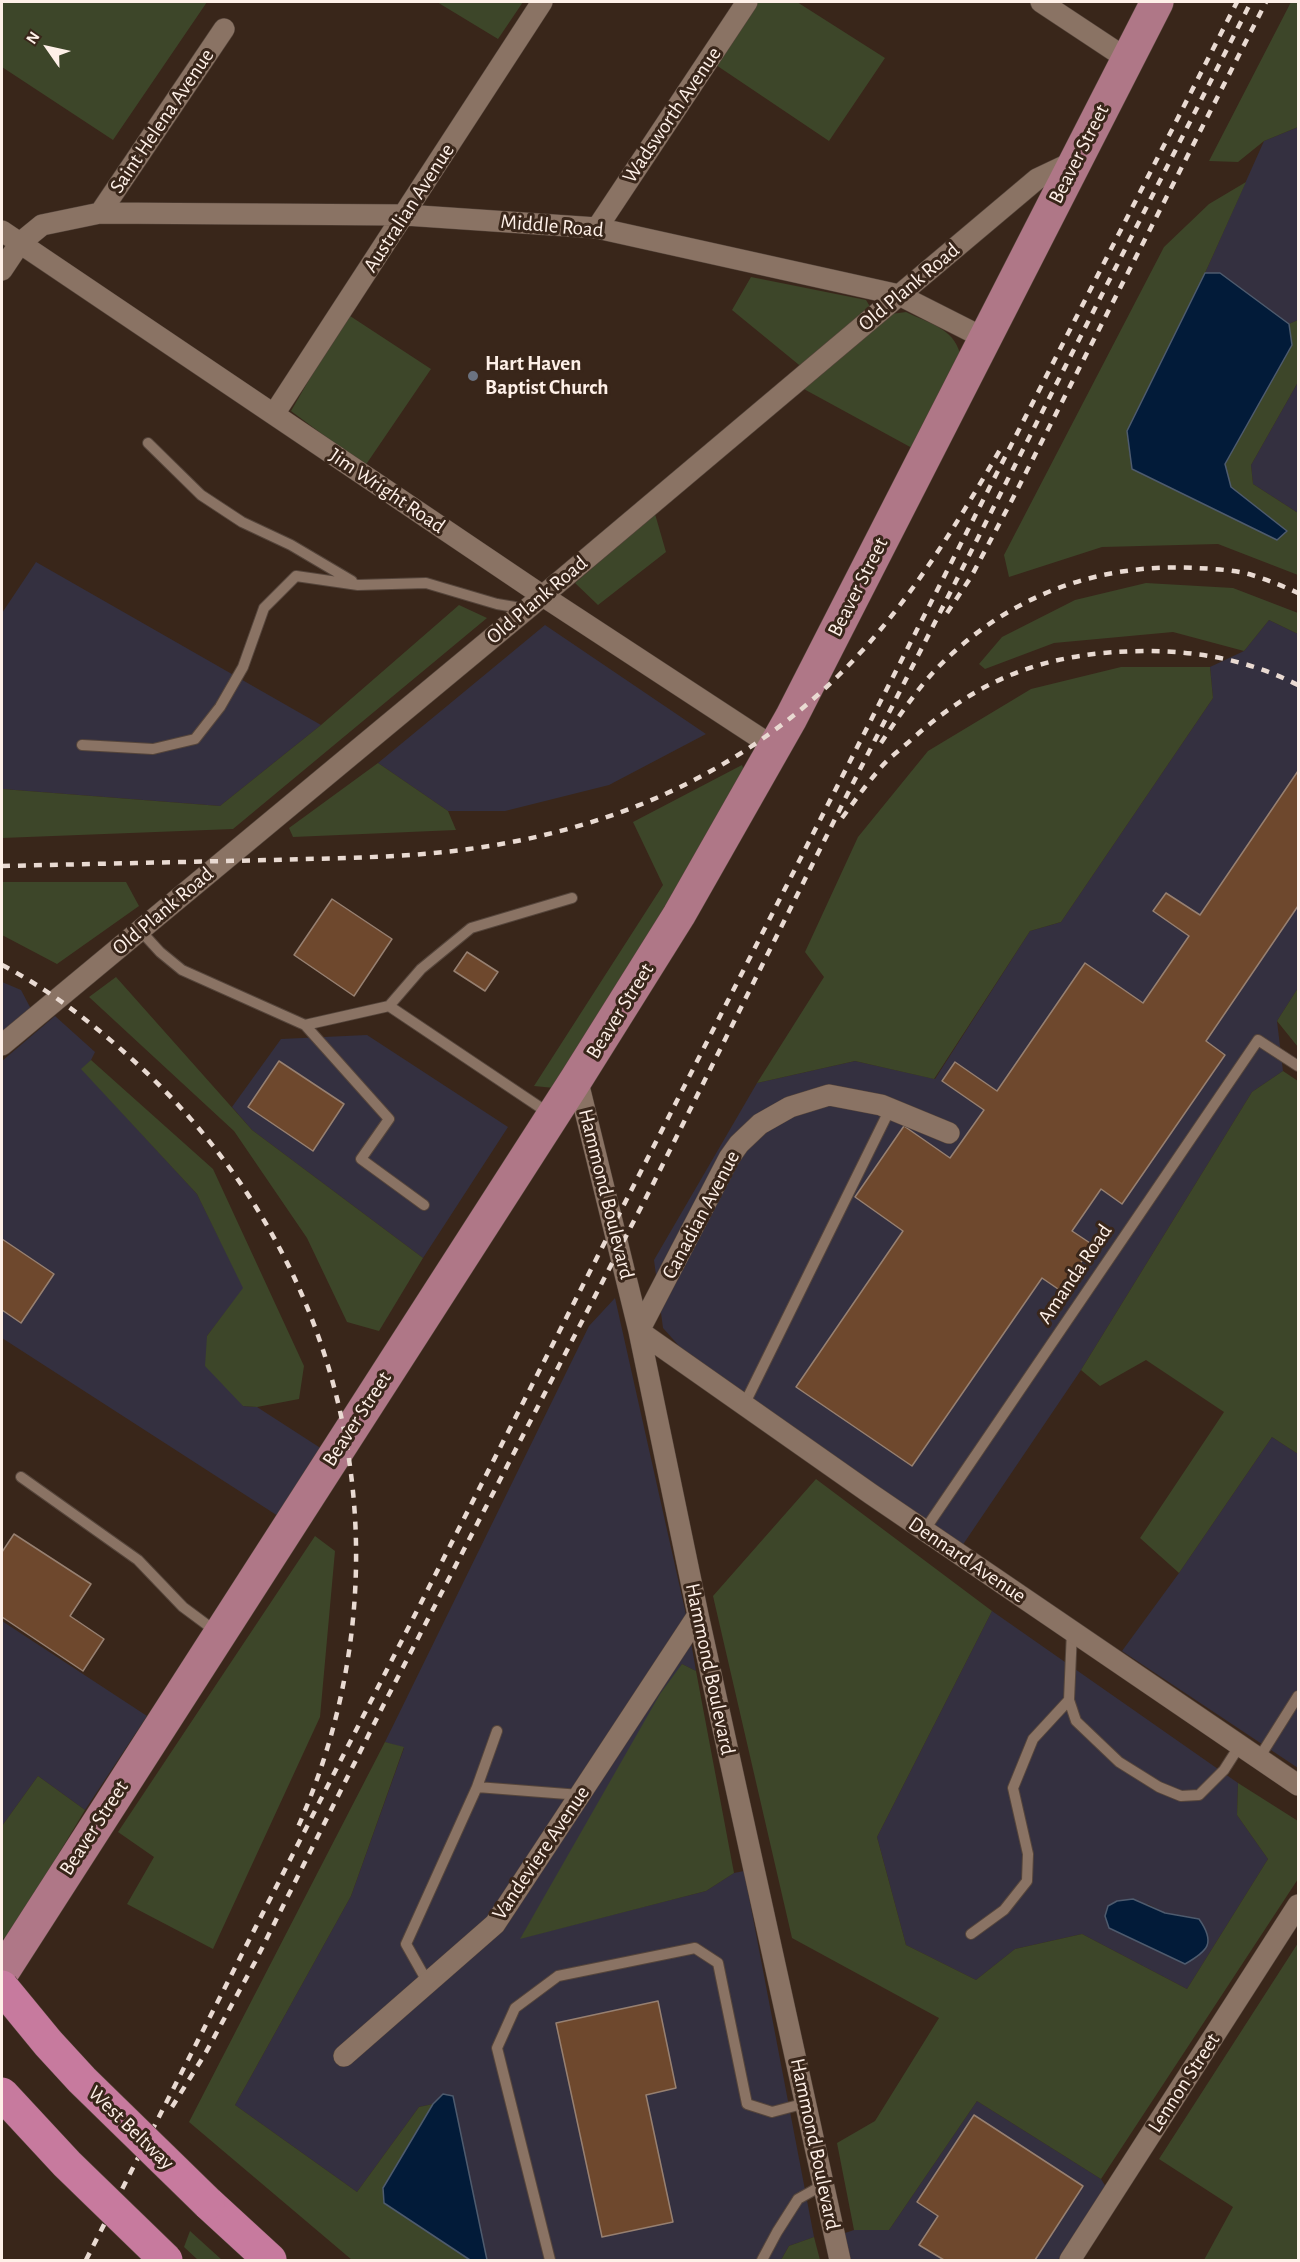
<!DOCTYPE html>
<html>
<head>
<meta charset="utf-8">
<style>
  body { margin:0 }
  #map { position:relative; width:1300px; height:2262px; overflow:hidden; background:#39261a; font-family:"Alegreya Sans",sans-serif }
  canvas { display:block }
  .frame { position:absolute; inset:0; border:3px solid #fef0e8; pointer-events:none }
  .north { position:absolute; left:18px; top:18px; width:60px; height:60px; -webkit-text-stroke:4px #39261a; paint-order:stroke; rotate:304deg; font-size:16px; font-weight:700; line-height:24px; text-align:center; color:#fef0e8 }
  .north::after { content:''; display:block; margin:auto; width:21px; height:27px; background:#fef0e8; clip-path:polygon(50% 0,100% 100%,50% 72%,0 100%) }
</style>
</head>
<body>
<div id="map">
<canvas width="1300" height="2262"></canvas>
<div class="frame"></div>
<div class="north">N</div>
</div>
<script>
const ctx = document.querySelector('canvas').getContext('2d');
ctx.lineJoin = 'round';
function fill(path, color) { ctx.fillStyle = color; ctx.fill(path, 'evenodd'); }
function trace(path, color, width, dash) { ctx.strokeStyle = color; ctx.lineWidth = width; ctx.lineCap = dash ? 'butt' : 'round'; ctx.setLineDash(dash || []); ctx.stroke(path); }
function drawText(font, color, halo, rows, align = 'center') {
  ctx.font = font + ' "Alegreya Sans",sans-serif'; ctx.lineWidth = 6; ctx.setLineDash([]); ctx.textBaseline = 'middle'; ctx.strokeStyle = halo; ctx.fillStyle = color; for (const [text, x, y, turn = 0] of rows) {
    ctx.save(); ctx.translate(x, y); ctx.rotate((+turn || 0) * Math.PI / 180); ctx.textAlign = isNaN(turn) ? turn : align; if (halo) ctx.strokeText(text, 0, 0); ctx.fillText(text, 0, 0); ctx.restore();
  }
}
fill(new Path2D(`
  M1298,127V320L1289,324L1220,273H1205L1264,141Z
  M1298,382V513L1253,484L1251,465Z
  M36,562L321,725L220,806L2,789V613Z
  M1269,620L1298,634V988L1277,1021L1283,1071L1252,1092L1081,1370L962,1546L680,1347L663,1328L654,1260L757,1083L855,1061L935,1079L1030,931L1061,922L1213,698L1210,667L1244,651Z
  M545,625L706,734L609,785L505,811H448L378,763Z
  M2,982L21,990L31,1009L2,1032Z
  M55,1016L95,1052L91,1060L82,1069L197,1194L244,1288L207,1336L243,1406L257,1407L322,1449L278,1516L2,1338V1061Z
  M367,1035L508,1127L423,1258L252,1130L232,1107L281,1039Z
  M615,1298L687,1619L696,1671L682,1664L521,1938L706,1891L734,1873L744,1871L814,2237L789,2246L781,2260H487L453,2096L443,2094L433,2104L419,2107L357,2192L235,2105L351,1896L404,1748L385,1742L589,1326Z
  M1272,1437L1298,1454V1768L1122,1651L1179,1573Z
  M992,1611L1238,1783L1237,1815L1268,1859L1187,1989L1082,1934L1015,1949L976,1980L906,1945L877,1837ZM1148,1904L1165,1913L1199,1919V1956L1184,1964L1109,1928Z
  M2,1621L147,1716L85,1810L38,1776L2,1826Z
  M977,2101L1101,2179L1106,2187L1058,2260H848L842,2234L854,2230H889Z`), '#343040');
fill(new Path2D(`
  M2,2H207L113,140L2,67Z
  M437,2H523L498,39Z
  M758,2H797L885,58L829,141L716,65Z
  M1291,2H1298V127L1264,141L1238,162L1209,161Z
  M1246,182L1205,273L1127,432L1132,469L1286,531L1231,487L1225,464L1292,345L1289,324L1298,320V382L1251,465L1253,484L1298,513V575L1218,544L1102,547L1009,577L1004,555L1164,247L1209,204Z
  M751,277L866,300L872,310L804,369L732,310Z
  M906,312C928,323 954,328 960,354L912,448L802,388L891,314Z
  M347,314L431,369L365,466L291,411Z
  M655,514L666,552L598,605L575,583Z
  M1146,583L1233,588L1298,613V634L1269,620L1244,651L1173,632L1054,643L985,669L979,664L1002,637L1075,600Z
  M459,605L487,618L233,829L2,838V789L220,806L321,725Z
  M1121,667H1210L1213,698L1061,922L1030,931L934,1079L855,1061L757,1083L824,977L805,952L858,837L928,751L1031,689Z
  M378,763L448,811L456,830L293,837L289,828Z
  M742,765L745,773L676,892L554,1088L534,1086L663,885L633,822Z
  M2,882H126L139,906L57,964L2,935Z
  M116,977L252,1130L423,1258L379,1331L347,1322L307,1238L234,1131L89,997Z
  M1298,988V1047L1277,1021Z
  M91,1060L213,1169L304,1366L299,1399L257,1407L243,1406L205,1366L207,1336L243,1288L197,1194L81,1069Z
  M1283,1071L1298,1081V1454L1272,1437L1179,1573L1140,1538L1224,1412L1146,1360L1100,1386L1081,1370L1252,1092Z
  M816,1479L992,1611L877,1837L906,1945L976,1980L1015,1949L1082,1934L1187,1989L1268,1859L1237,1815L1238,1783L1298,1821V1879L1101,2179L977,2101L889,2230H854L837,2143L875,2121L939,2018L792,1938L713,1596Z
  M315,1536L335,1551L320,1717L213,1949L127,1904L154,1857L118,1832Z
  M682,1664L696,1671L734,1873L706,1891L520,1939L660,1694Z
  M385,1742L404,1747L351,1896L235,2105L357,2192L419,2107L433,2104L383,2188L384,2203L470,2260H352L189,2122Z
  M38,1776L85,1810L6,1941L2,1937V1826Z
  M1298,1943V2260H1204L1233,2207L1159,2159Z
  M190,2231L222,2260H198L184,2247Z
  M814,2237L820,2260H781L789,2246Z`), '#3d4629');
const water = new Path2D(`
  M1205,273H1220L1289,324L1292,345L1225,464L1231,487L1287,531L1277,540L1132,469L1127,431Z
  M1133,1899L1165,1913L1199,1919C1216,1943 1208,1951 1185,1964L1109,1928L1105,1916L1108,1906L1117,1901Z
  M443,2094L453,2096L487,2260H470L384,2203L383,2188L433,2104Z`);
fill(water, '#021b39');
trace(water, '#4e5b6e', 1.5);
const building = new Path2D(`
  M1298,771V906L1206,1041L1225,1055L1122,1204L1101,1189L1072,1231L1093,1245L1061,1291L1042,1278L912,1466L796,1387L903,1231L855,1197L904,1126L950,1158L984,1110L942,1081L955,1062L997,1091L1085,963L1143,1003L1189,936L1153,911L1166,893L1200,915Z
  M332,899L392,939L354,996L294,955Z
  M467,952L498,972L485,991L454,971Z
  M279,1061L344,1104L313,1151L248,1107Z
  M2,1239L54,1274L21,1323L2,1310Z
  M14,1534L91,1584L70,1616L104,1639L83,1671L2,1617V1552Z
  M658,2001L676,2088L646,2095L673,2222L602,2237L556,2023Z
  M974,2115L1083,2186L1035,2260H944L919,2245L938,2216L917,2202Z`);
fill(building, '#6e482d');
trace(building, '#978071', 1.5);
const lane = new Path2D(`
  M148,443L201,495L242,522L291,545L352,581
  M82,745L153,749L195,739L220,707L243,667L264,608L296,576L358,585L426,583L497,604L527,609
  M139,929L160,952L182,970L305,1025L389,1006L550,1114
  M389,1006L421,969L471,928L572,898
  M305,1025L389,1119L361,1159L424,1205
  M744,1405L890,1109
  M21,1477L138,1560L183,1607L218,1633
  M924,1531L1258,1040L1298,1066
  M1072,1631L1069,1700L1076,1721L1119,1762L1159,1787L1181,1796L1199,1795L1224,1770L1240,1745
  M1259,1758L1298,1696
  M477,1787L497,1731
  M971,1934L1004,1910L1027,1881L1028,1854L1013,1788L1033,1739L1069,1700
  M428,1983L406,1944L477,1787L580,1795
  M550,2260L497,2048L515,2008L558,1976L695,1948L718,1963L747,2104L772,2112L806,2103
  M762,2260L777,2232L798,2199L823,2185`);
const street = new Path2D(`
  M1041,2L1127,59
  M100,213L224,29
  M597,228L747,2
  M2,231L543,596L775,748
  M2,270L20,243L42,225L100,213L405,215L597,228L899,295L986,339
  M274,414L542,2
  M2,1045L527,609L1037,179L1075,161
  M577,1078L639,1331L698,1615L840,2260
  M949,1133L881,1105L829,1095L790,1107L760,1124L739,1144L729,1158L639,1331L871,1494L1298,1785
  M344,2056L495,1924L698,1615
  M1070,2260L1298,1905`);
const primary = new Path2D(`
  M2,1973L577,1078L679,915L791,718L1157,2`);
const highway = new Path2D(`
  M208,2203L270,2260`);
trace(lane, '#55453b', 12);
trace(street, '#55453b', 22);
trace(primary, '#55453b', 34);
trace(highway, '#55453b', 34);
trace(lane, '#8a7364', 10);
trace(street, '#8a7364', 21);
trace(primary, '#af7787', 33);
trace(highway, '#c77a9e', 33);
trace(new Path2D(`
  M947,613L971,577L1013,498L1266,2
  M881,743C903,710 925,677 955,651C1023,590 1107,563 1197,568C1215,569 1235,570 1252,575C1268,580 1283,586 1298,593
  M842,818C854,802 865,786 878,771C887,759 900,750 911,740C982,676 1049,652 1144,651C1200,651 1248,660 1298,685
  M2,866C91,864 181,862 270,860C336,858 404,858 469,849C609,830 736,776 838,676C905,610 954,529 1001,448
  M2,965C56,993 106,1034 150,1076C354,1274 413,1567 298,1827
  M172,2107L205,2054L255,1962L384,1704L652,1186L848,793L1251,2
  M86,2260L1237,2`), '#e9dad2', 4.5, [8, 8]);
const highwayBridge = new Path2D(`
  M2,1987L48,2043L82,2080L208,2203
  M2,2094L67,2164L166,2260`);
trace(highwayBridge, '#55453b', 34, []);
trace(highwayBridge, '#c77a9e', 33);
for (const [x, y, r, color] of [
  [473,376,6,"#6b7280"]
]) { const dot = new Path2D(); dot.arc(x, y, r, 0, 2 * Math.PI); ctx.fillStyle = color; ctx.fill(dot); trace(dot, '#39261a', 2); }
drawText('21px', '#fef0e8', '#39261a', [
  ["Wadsworth Avenue",672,115,-56],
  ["Saint Helena Avenue",162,121,-56],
  ["Beaver Street",1079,154,-63],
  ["Australian Avenue",409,208,-57],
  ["Middle Road",552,226,5],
  ["Old Plank Road",909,287,-40],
  ["Jim Wright Road",387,491,34],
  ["Beaver Street",858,587,-63],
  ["Old Plank Road",537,600,-40],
  ["Old Plank Road",163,911,-40],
  ["Beaver Street",620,1011,-58],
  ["Hammond Boulevard",606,1194,76],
  ["Canadian Avenue",701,1215,-62],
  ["Amanda Road",1075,1274,-56],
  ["Beaver Street",357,1419,-57],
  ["Dennard Avenue",967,1560,34],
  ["Hammond Boulevard",710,1669,78],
  ["Beaver Street",94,1828,-57],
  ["Vandeviere Avenue",541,1853,-56],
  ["Lennon Street",1184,2083,-57],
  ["West Beltway",131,2128,44],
  ["Hammond Boulevard",815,2144,78]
]);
drawText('bold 21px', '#fef0e8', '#39261a', [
  ["Hart Haven",485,364],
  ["Baptist Church",485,388]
], 'left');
</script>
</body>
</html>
